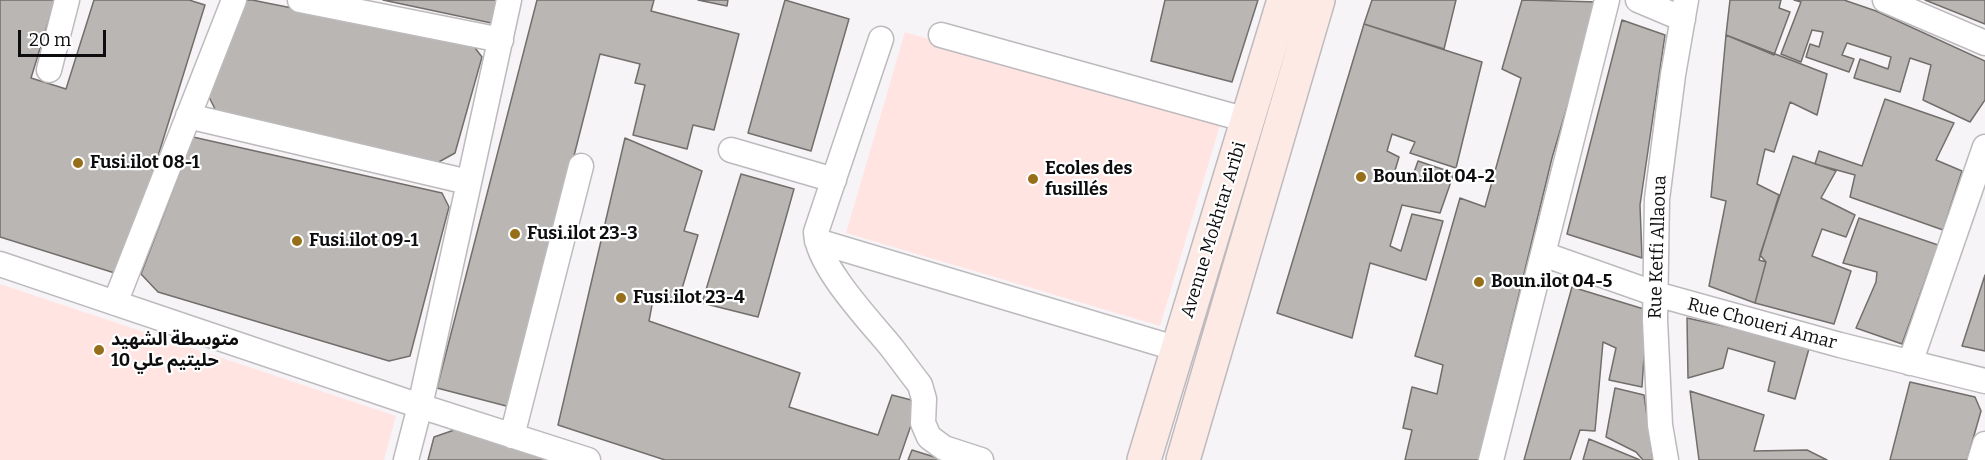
<!DOCTYPE html>
<html>
<head>
<meta charset="utf-8">
<style>
  body { margin:0 }
  #map { position:relative; width:1985px; height:460px; overflow:hidden; background:#f7f4f8; font-family:Bitter,serif }
  canvas { display:block }
  .scale { position:absolute; left:18px; top:30px; width:88px; height:27px; box-sizing:border-box; border:3px solid #0d0c0e; border-top:0; padding-left:8px; font-size:18px; line-height:21px; white-space:nowrap; color:#0d0c0e; -webkit-text-stroke:4px #fff; paint-order:stroke }
</style>
</head>
<body>
<div id="map">
<canvas width="1985" height="460"></canvas>
<div class="scale">20 m</div>
</div>
<script>
const ctx = document.querySelector('canvas').getContext('2d');
ctx.lineJoin = 'round';
function fill(path, color) { ctx.fillStyle = color; ctx.fill(path, 'evenodd'); }
function trace(path, color, width, dash) { ctx.strokeStyle = color; ctx.lineWidth = width; ctx.lineCap = dash ? 'butt' : 'round'; ctx.setLineDash(dash || []); ctx.stroke(path); }
function drawText(font, color, halo, rows, align = 'center') {
  ctx.font = font + ' Bitter,"Noto Sans Arabic",serif'; ctx.lineWidth = 4.5; ctx.setLineDash([]); ctx.textBaseline = 'middle'; ctx.strokeStyle = halo; ctx.fillStyle = color; for (const [text, x, y, turn = 0] of rows) {
    ctx.save(); ctx.translate(x, y); ctx.rotate((+turn || 0) * Math.PI / 180); ctx.textAlign = isNaN(turn) ? turn : align; if (halo) ctx.strokeText(text, 0, 0); ctx.fillText(text, 0, 0); ctx.restore();
  }
}
fill(new Path2D(`
  M905,32L1220,125L1160,326L846,233Z
  M0,284L396,416L384,460H0Z`), '#ffe4e1');
const building = new Path2D(`
  M0,0H55L31,78L66,89L94,0H189L205,5L121,275L0,237Z
  M243,0H252L472,44L482,57L455,153L437,163L216,111L206,91Z
  M383,0H500L496,24Z
  M537,0H654L651,11L739,34L714,130L693,125L687,149L633,135L645,85L635,83L640,64L600,54L532,320L514,408L437,388Z
  M698,0H728L727,6Z
  M785,0L849,19L811,151L748,133Z
  M1165,0H1258L1232,82L1151,61Z
  M1372,0H1456L1444,49L1364,24Z
  M1522,0L1598,2L1552,158L1479,460H1405L1412,430L1403,428L1412,387L1437,394L1443,365L1415,356L1460,198L1485,207L1521,78L1502,69Z
  M1730,0H1781L1779,8L1790,12L1774,55L1726,35Z
  M1794,0H1844L1876,11L1985,61V100L1970,122L1923,100L1931,65L1910,58L1900,92L1854,78L1860,59L1888,69L1891,57L1847,43L1842,55L1854,59L1849,72L1806,57L1810,44L1819,47L1823,32L1812,30L1801,62L1781,54L1801,2Z
  M1925,0H1985V24Z
  M1622,20L1665,35L1640,205L1642,258L1567,234Z
  M1364,24L1482,62L1456,168L1410,153L1415,142L1392,134L1387,151L1399,157L1394,174L1411,181L1418,161L1454,173L1440,213L1402,205L1390,246L1401,251L1412,214L1443,221L1426,280L1370,263L1352,338L1277,313Z
  M1726,35L1827,74L1817,115L1790,102L1774,152L1765,149L1757,184L1779,195L1759,260L1766,262L1755,303L1709,286L1726,201L1711,197Z
  M1885,99L1954,123L1936,160L1962,171L1943,230L1850,197L1855,175L1815,164L1819,151L1862,166Z
  M193,137L442,193L449,207L410,356L389,361L158,292L141,274Z
  M625,138L702,171L684,231L698,235L678,302L654,294L649,321L800,373L789,407L849,426L878,435L892,395L919,402L899,460H665L558,425Z
  M1793,156L1836,171L1821,198L1855,215L1846,237L1822,229L1812,256L1851,271L1834,324L1755,303L1766,262L1760,255Z
  M741,174L794,189L758,317L702,303Z
  M1859,218L1938,245L1902,344L1856,328L1876,282L1877,272L1843,263Z
  M1985,275V351L1962,346Z
  M1572,287L1647,310L1642,387L1609,380L1616,348L1603,342L1595,431L1580,430L1570,460H1524Z
  M1687,318L1810,345L1795,399L1768,391L1775,362L1728,348L1723,368L1688,378Z
  M1910,382L1975,397L1981,411L1967,460H1890Z
  M1615,388L1644,395L1653,460H1643L1636,452L1606,437Z
  M1690,391L1764,415L1754,451L1807,450L1827,460H1699Z
  M460,428L557,460H428L434,437Z
  M1589,439L1640,460H1583Z
  M912,450L944,460H908Z`);
fill(building, '#bab6b3');
trace(building, '#716e6b', 1.5);
const minor = new Path2D(`
  M300,0L501,40
  M1638,0L1683,19
  M1885,0L1985,43
  M941,35L1247,120
  M881,39L816,232C817,266 870,321 892,348C901,360 910,372 920,385L924,399L923,423L929,437L944,448L981,460
  M49,70L67,0
  M188,116L468,182
  M731,150L834,180
  M817,241L1178,349
  M1543,254L1656,294L1840,345L1985,381
  M0,264L420,406L588,460
  M115,303L234,0
  M1910,363L1985,147
  M512,436L581,166
  M406,460L420,406L509,0
  M1491,460L1607,0
  M1666,460L1660,425L1655,320L1657,199L1673,75L1686,0
  M1980,460L1985,444`);
const secondary = new Path2D(`
  M1144,460L1284,0
  M1183,460L1318,0`);
trace(minor, '#bdbabe', 27);
trace(secondary, '#bdbabe', 36);
trace(minor, '#fff', 24);
trace(secondary, '#feeae4', 33);
for (const [x, y, r, color] of [
  [78,163,6,"#976e1a"],
  [1361,177,6,"#976e1a"],
  [1033,179,6,"#976e1a"],
  [515,234,6,"#976e1a"],
  [297,241,6,"#976e1a"],
  [1479,282,6,"#976e1a"],
  [621,298,6,"#976e1a"],
  [99,350,6,"#976e1a"]
]) { const dot = new Path2D(); dot.arc(x, y, r, 0, 2 * Math.PI); ctx.fillStyle = color; ctx.fill(dot); trace(dot, '#fff', 2); }
drawText('bold 18px', '#0d0c0e', '#fff', [
  ["Fusi.ilot 08-1",90,163],
  ["Ecoles des",1045,169],
  ["fusillés",1045,190],
  ["Boun.ilot 04-2",1373,177],
  ["Fusi.ilot 23-3",527,234],
  ["Fusi.ilot 09-1",309,241],
  ["Boun.ilot 04-5",1491,282],
  ["Fusi.ilot 23-4",633,298],
  ["متوسطة الشهيد",111,340],
  ["حليتيم علي 10",111,361]
], 'left');
drawText('18px', '#0d0c0e', '#fff', [
  ["Avenue Mokhtar Aribi",1214,230,-73],
  ["Rue Ketfi Allaoua",1658,247,-88],
  ["Rue Choueri Amar",1762,324,15]
]);
</script>
</body>
</html>
